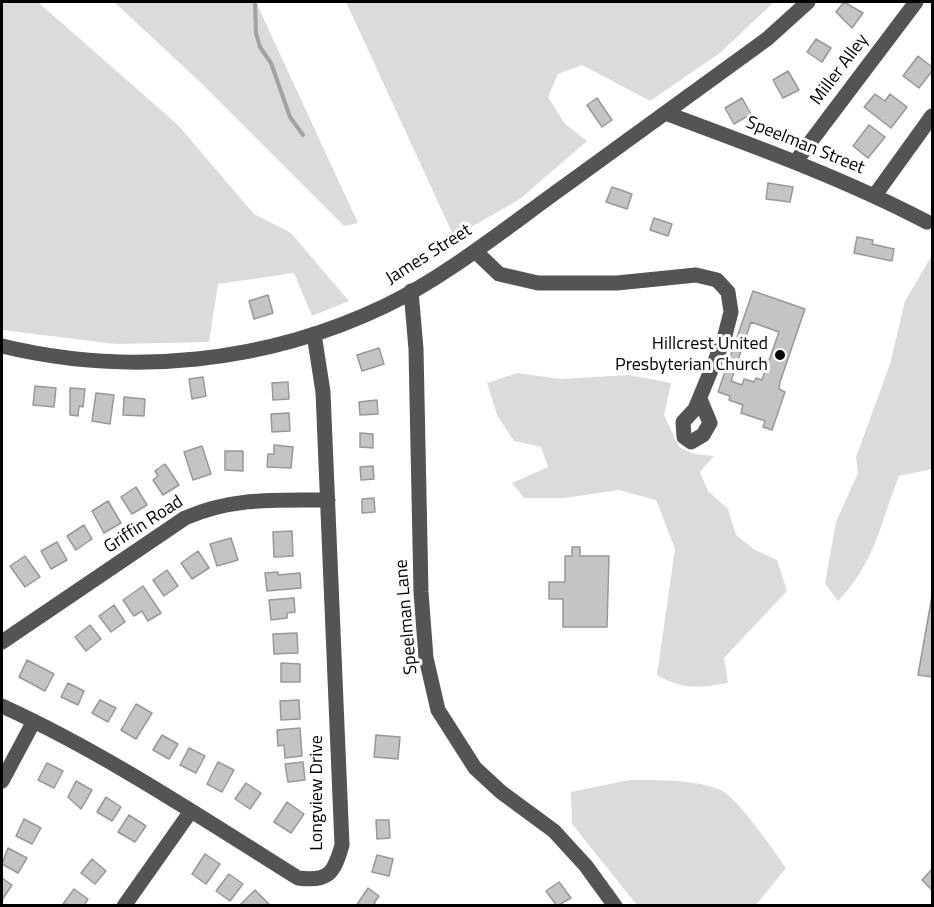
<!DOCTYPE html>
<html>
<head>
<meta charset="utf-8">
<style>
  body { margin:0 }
  #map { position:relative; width:934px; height:907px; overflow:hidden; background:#fff; font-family:"Titillium Web",sans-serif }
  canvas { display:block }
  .frame { position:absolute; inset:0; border:3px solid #000; pointer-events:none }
</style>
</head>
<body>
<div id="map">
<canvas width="934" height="907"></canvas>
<div class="frame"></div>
</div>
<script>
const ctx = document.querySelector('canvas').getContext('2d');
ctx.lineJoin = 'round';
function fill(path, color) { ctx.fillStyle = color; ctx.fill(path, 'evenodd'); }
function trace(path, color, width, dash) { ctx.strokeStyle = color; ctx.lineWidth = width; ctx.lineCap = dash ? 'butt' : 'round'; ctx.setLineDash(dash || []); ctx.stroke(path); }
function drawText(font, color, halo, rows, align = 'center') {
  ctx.font = font + ' "Titillium Web",sans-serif'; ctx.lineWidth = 6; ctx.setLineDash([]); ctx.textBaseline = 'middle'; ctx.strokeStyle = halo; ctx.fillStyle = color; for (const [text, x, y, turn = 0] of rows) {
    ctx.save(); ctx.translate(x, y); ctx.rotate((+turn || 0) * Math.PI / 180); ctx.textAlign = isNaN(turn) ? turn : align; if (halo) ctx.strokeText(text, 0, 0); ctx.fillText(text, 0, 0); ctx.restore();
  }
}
fill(new Path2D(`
  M2,2H38L178,125L254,214L291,233L349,301L312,316L294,273L218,284L209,342L116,344L2,330Z
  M114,2H256L358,223L344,226L199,81Z
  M346,2H774L720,53L650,101L582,65L558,74L548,97L565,124L587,141L520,199L454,237Z
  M932,255V469L899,476C880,524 875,563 838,601L825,583L836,522L858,473L856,457L890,364L905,301Z
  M517,373L561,379L629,375L671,383L664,415L679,447L694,454L714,456L700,472L708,491L728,509L736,535L755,550L777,560L787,591L724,658L728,683C699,688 683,690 657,675L675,549L656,500L619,490L565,498H524L512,483L548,467L541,447L514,441L497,415L487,383Z
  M629,780C657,780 695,779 721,790C736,796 775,852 786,868L756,905H637L572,824L571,792Z`), '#dbdbdb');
trace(new Path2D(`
  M255,2L256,33L260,47L271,63L290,117L303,135`), '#a2a2a2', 4);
const building = new Path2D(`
  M844,2L863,13L852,28L836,12Z
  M816,39L831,48L822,62L807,52Z
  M918,56L932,67V71L919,88L903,76Z
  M788,71L799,90L783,98L773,80Z
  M875,94L885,101L890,94L907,107L891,128L864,107Z
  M597,98L612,120L602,127L587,105Z
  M742,98L751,114L734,124L725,108Z
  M869,125L885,137L868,158L853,146Z
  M768,183L793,187L790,202L766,199Z
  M612,187L632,194L627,209L606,202Z
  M654,218L672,224L668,236L650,230Z
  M857,237L873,240L872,244L894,249L892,261L854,253Z
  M753,291L805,309L780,382L779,389L785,392L772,430L763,427L765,421L741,413L743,405L729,400L730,396L718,392ZM751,322L779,332L762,380L756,378L754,382L744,379L742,385L731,381Z
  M268,295L273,313L254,319L249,301Z
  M379,348L384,364L362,371L357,355Z
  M203,377L206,396L192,399L189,379Z
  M288,382L289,399L273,400L272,383Z
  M35,386L56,388L54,407L33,405Z
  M70,388L85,389L83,407L79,406L78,416L70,415Z
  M96,393L114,395L110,424L92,421Z
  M124,397L145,399L144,416L123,415Z
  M377,400L378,414L360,415L359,402Z
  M289,413L290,431L272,432L271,414Z
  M360,433L373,434V448L360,447Z
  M274,445L293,447L291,468L267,467L268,454H274Z
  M202,446L211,474L193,480L184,452Z
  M225,451H243V471L225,470Z
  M165,464L179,485L163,495L153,480L158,476L155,471Z
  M373,466L374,479L361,480L360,467Z
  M136,487L147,505L132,514L121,497Z
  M374,498L375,512L362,513V499Z
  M108,501L121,523L104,533L92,511Z
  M84,525L92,539L76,550L67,536Z
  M292,531L293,556L274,557L273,532Z
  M231,538L238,560L217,566L210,544Z
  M57,542L67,560L51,569L41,551Z
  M572,547H580V556H609L607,627H563V599H549V582H565V556H572Z
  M198,551L209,568L192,579L181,563Z
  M25,556L40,577L25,587L10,566Z
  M167,570L178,586L164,596L153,580Z
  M278,572V575L300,573L301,588L267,591L265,573Z
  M143,586L161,613L148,621L142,611L134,616L123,600Z
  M932,596V677L918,675Z
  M294,598L295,612L287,613V618L271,620L269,600Z
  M114,605L125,622L111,632L99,616Z
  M90,625L101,639L86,651L75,637Z
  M297,633L298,653L274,654L273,634Z
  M27,660L54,674L45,691L19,677Z
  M281,663L300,664V682H281Z
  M68,683L84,691L78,705L61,697Z
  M100,700L116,708L108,722L92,713Z
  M299,700L300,719L281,720L280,701Z
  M136,704L152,713L136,739L121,730Z
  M300,728L302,756L285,758L284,745L278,746L277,730Z
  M162,735L178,744L169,759L153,750Z
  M376,735L400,737L398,759L374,757Z
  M189,748L205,756L196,773L180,765Z
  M218,762L234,770L222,792L207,784Z
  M303,762L305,780L288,782L285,764Z
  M47,763L63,771L54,788L38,780Z
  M76,781L92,790L81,809L68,797Z
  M246,783L261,793L250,809L235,799Z
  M106,797L121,807L112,821L97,812Z
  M287,802L304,814L291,833L274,822Z
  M129,815L146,826L135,842L118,832Z
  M24,819L41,828L32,844L16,836Z
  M376,820H389L390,838L377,839Z
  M8,848L27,858L18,873L2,864Z
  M205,854L220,864L206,884L192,874Z
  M377,855L393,859L389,876L372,872Z
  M92,859L106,871L95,884L81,873Z
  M932,869V890L922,880Z
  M229,874L243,884L230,901L216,891Z
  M2,878L12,885L2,900Z
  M559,882L571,898L557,906L546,891Z
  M368,888L379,896L374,903L377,906H356Z
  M74,889L88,899L84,906L63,904Z
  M255,890L270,905L240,906V905Z`);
fill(building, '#c4c4c4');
trace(building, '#989898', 1.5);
trace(new Path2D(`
  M665,113C754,146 843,178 927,222
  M796,161L916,2
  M875,195L932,116
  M475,251L499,274L538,283H617L696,275L717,280L728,292L731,312L724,339L695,409L683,422L684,437L691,442L703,435L710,423L700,399
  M411,291L416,349L421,592L426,658L438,710L475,768L501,792L554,831L586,866L615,906
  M2,346C130,377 266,363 385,306C447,276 510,225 566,185C633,136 700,88 767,39L808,2
  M2,642L185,518C233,497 277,500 328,500
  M2,706C105,753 202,818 298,878C329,882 334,873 342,845L323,392L314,334
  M2,781L34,721
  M124,906L191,811`), '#545454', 15);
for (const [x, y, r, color] of [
  [780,355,6,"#000"]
]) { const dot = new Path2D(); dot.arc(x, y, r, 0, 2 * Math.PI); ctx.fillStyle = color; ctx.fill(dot); trace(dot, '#fff', 2); }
drawText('18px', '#000', '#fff', [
  ["Miller Alley",840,70,-53],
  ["Speelman Street",805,146,22],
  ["James Street",429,255,-32],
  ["Griffin Road",144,525,-33],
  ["Speelman Lane",407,617,-95],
  ["Longview Drive",318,793,-90]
]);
drawText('18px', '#000', '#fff', [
  ["Hillcrest United",768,345],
  ["Presbyterian Church",768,366]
], 'right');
</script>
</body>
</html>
